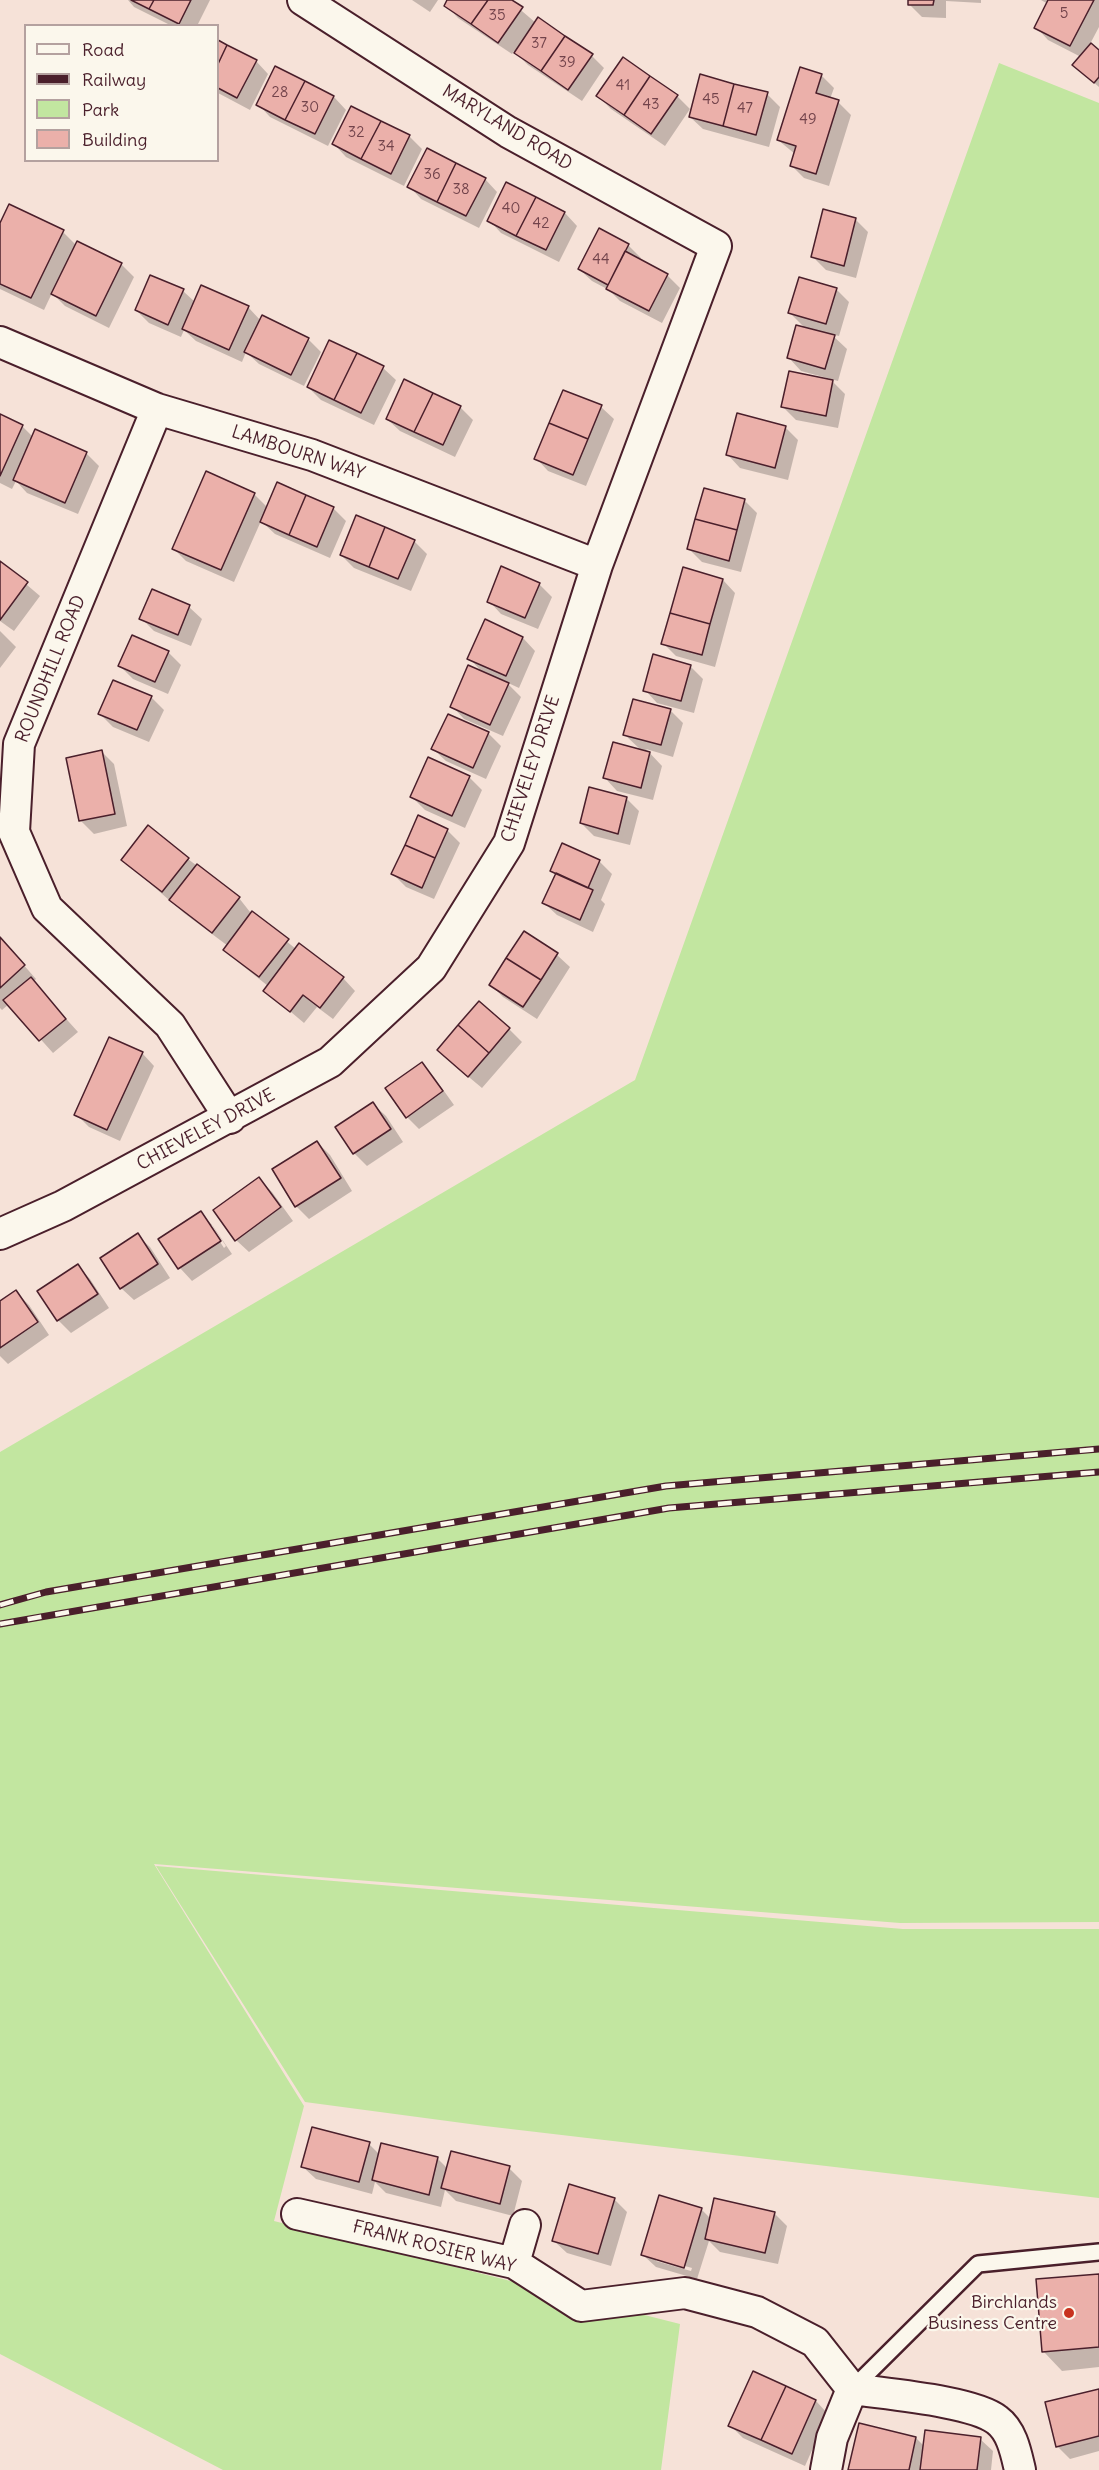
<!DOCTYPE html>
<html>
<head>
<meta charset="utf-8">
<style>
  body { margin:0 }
  #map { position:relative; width:1099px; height:2470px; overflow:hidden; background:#f6e2d8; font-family:Delius,sans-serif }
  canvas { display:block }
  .legend { position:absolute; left:24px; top:24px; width:195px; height:138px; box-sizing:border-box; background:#fbf7ec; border:2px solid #b4a19f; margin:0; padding:8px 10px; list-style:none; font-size:18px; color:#4a1f2b }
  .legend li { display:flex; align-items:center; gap:12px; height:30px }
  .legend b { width:30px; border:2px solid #b4a19f }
</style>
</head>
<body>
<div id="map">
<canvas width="1099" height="2470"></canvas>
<ul class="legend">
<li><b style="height:8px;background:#fbf7ec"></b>Road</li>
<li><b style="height:8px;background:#4a1f2b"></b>Railway</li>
<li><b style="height:16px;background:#c2e6a0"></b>Park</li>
<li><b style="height:16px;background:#ebb0aa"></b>Building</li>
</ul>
</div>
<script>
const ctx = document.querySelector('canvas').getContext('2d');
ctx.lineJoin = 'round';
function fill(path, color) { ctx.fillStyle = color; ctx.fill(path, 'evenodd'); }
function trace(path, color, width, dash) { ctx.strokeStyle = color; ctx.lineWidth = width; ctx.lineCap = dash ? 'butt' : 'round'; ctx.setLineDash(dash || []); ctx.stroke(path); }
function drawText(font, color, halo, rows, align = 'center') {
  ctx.font = font + ' Delius,sans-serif'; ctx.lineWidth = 4.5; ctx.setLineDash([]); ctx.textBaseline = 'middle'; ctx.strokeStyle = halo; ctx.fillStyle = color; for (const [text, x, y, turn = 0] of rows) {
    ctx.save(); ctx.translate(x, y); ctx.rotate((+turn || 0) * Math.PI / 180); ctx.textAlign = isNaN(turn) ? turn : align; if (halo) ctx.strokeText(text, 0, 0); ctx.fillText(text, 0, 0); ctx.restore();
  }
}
fill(new Path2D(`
  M999,63L1099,103V1922L900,1923L154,1864L304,2106L274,2221L680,2324L661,2470H223L0,2354V1452L635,1080Z
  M156,1866L903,1929H1099V2198L485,2126L305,2102Z`), '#c2e6a0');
fill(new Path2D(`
  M128,0H210L197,26H172L134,7Z
  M412,0H438L430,12Z
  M449,0H509L536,23L592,56L604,68L582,101L528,65L514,51L512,54L458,18L446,5Z
  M909,0H981V3L946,1V18L922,17L909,4Z
  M1041,0H1099V27L1090,44L1099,52V87L1080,71L1081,57L1048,40L1036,27L1048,4Z
  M218,42L256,61L268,74L250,110L218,93Z
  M276,68L334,97L346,110L328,146L270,117L258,104Z
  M821,75L834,88L830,99L838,102L851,115L829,186L804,178L791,165L795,154L778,140Z
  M767,94L780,107L769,147L703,129L690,117Z
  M598,96H677L690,109L665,146L611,109Z
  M352,108L410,137L422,149L404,186L346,157L334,144Z
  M485,179L497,192L479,228L421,199L409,186Z
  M565,213L577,226L559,262L501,233L489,220Z
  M855,219L868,232L856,278L826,270L813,257Z
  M0,226L63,232L76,245L121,264L134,277L109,328L65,306L52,293L44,310L0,289Z
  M628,245L641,258L639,260L667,275L680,288L662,323L620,301L609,290L592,281L579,269Z
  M151,276L183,291L195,302L248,307L261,321L308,339L321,352L304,386L259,364L246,352L242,362L196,341L184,330L181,337L149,323L136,310Z
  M836,289L849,302L839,336L831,334L847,349L838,381L801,371L789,358L806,329L790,313Z
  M330,342L383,368L396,380L374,425L321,400L308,387Z
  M830,379L845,394L838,428L796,420L783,407Z
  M460,407L473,420L455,457L400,431L387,419Z
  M601,407L614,419L586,486L548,471L536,458Z
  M0,416L22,426L33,437L86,453L99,466L78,514L27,493L16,481L12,489L0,483Z
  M785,427L798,440L788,480L740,468L728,455Z
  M254,494L268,508H333L346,521L330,558L275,534L261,521L234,582L186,561L173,548Z
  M744,500L757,513L741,572L702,562L689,549Z
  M414,541L427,554L411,591L354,568L341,555Z
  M0,562L40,596L14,631L0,621Z
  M723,580L735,593L715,667L676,656L663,643Z
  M539,584L552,597L538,629L501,614L489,601Z
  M189,607L202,619L191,646L154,631L141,618Z
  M0,631L16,647L0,668Z
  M523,638L535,651L519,688L506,682L521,697L503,736L464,719L452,706L483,673L469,658Z
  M168,652L181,665L168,694L133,679L120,666Z
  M690,666L703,679L694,713L657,703L645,690Z
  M151,697L164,710L149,742L113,727L100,714Z
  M670,710L683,723L673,757L646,749L662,766L653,800L617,791L605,778L642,751L625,735Z
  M488,733L501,746L486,779L446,761L433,749Z
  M102,752L114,764L127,826L94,834L81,821L67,759Z
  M469,777L482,790L465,828L425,810L412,797Z
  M626,798L639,811L630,845L594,836L581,823Z
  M447,830L460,843L434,899L406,887L393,874Z
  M562,845L600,862L612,874L601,900L605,904L593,932L557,915L544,903L556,876L551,870Z
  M188,859L239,898L250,912L296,949L343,978L355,991L333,1019L317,1007L304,1023L265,990L268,986L238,962L225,949L228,946L184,913L123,860Z
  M524,933L557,955L570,967L537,1019L503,997L491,985Z
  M0,938L36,979L33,982L78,1032L53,1053L9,1004L2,1010L0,1008Z
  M509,1029L522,1042L482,1088L452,1063Z
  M142,1053L154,1066L120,1141L89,1127L76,1114Z
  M422,1064L434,1077L454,1105L419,1129L407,1117Z
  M373,1104L386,1116L403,1142L367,1166L354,1153Z
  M317,1142L330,1155L352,1191L309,1219L296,1206Z
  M259,1179L272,1192L293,1221L249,1252L236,1240Z
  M201,1213L213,1226L232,1254L192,1281L180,1268L160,1240ZM209,1225H212L226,1246L224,1248Z
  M137,1235L150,1247L170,1278L134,1300L121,1288Z
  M78,1266L90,1279L109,1308L71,1333L58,1320Z
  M16,1292L29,1305L49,1335L8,1364L0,1356V1303Z
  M369,2144L380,2155L382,2145L438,2159L448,2169L509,2168L522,2181L513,2216L456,2201L445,2190L441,2207L386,2193L375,2182L372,2194L316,2179L303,2167Z
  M614,2199L627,2212L611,2266L567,2253L554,2241Z
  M701,2209L711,2219L774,2213L787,2226L778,2264L720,2252L709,2241L697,2279L656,2267L643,2255ZM656,2258L692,2268L691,2271L656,2261Z
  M1099,2275V2367L1062,2371L1044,2352Z
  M754,2373L816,2401L828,2414L805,2466L743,2438L730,2425Z
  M1099,2390V2451L1070,2459L1057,2446Z
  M916,2438L925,2447L980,2439L993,2451L991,2470H849Z`), '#0003');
const building = new Path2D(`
  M131,0H154L149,9Z
  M154,0H191L179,24L149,9Z
  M447,0H488L471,24L444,6Z
  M488,0H512L523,7L498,43L471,24Z
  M908,0H934L933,5H908Z
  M1048,0H1094L1070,46L1034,28Z
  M538,17L565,36L541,71L514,53Z
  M565,36L593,54L568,90L541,71Z
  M218,40L227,45L218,64Z
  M1091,43L1099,50V77L1094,83L1072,65Z
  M227,45L257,60L237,98L218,88V64Z
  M623,57L650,76L624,115L596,96Z
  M275,66L305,81L285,120L256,105Z
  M800,67L822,74L816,93L839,100L816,174L790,166L796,146L777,140Z
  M700,74L734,84L723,126L689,117Z
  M650,76L678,95L651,134L624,115Z
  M305,81L334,96L315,134L285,120Z
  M734,84L768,92L756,135L723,126Z
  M351,106L381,121L361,159L332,144Z
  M381,121L410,135L391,174L361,159Z
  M427,148L456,163L437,202L407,187Z
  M456,163L486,178L466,216L437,202Z
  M506,182L536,197L516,236L487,221Z
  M536,197L565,212L546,250L516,236Z
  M9,204L64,230L31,298L0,284V223Z
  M823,209L856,218L844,266L811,257Z
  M599,228L629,244L608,285L578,269Z
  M77,241L122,263L96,316L51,294Z
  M625,251L668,274L649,311L606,289Z
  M150,275L184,289L168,325L135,310Z
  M799,277L837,288L826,324L788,313Z
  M201,285L249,306L229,350L182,329Z
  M262,315L309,338L291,375L244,352Z
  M796,325L835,335L825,369L787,358Z
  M329,340L357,353L334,400L307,387Z
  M357,353L384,366L361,413L334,400Z
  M789,371L833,380L826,416L781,407Z
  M404,379L433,393L414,432L386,419Z
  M563,390L602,405L588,439L549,423Z
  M433,393L461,406L443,445L414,432Z
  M737,413L786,426L775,468L726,455Z
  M0,414L23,425L0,476Z
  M549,423L588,439L573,475L534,459Z
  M35,429L87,452L65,503L13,480Z
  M206,471L255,493L221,570L172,549Z
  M277,482L306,495L289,535L260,522Z
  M704,488L745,499L737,530L695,519Z
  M306,495L334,507L317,547L289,535Z
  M356,515L385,527L369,567L340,555Z
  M695,519L737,530L729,561L687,549Z
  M385,527L415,540L398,579L369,567Z
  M0,561L28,582L0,620Z
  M501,566L540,583L525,618L487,602Z
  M683,567L723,579L710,624L670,613Z
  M152,589L190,605L178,635L139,619Z
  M670,613L710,624L702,655L661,644Z
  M485,619L523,637L506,676L467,659Z
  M132,635L169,651L155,682L118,666Z
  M653,654L691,665L681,701L643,691Z
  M468,665L509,683L490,725L450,707Z
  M113,680L152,696L137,730L98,714Z
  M633,699L671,709L661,745L623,735Z
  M448,714L489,732L473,768L431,749Z
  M613,742L650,752L641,788L603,778Z
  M102,750L115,814L79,821L66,758Z
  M428,757L470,776L452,816L410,797Z
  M589,787L627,797L618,834L580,823Z
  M418,815L448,829L435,858L405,845Z
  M148,825L189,858L162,892L121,860Z
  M562,843L600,860L588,888L550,871Z
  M405,845L435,858L422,888L391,874Z
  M197,864L240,897L212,933L169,900Z
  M556,873L593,890L580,920L542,903Z
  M252,911L289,939L259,977L223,950Z
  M524,931L558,953L541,980L506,958Z
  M0,937L25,965L0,988Z
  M299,943L344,977L320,1008L303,995L290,1012L263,991Z
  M506,958L541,980L523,1007L489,985Z
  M31,977L66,1019L39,1041L3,1000Z
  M479,1001L510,1028L489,1053L458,1025Z
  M458,1025L489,1053L468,1077L437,1050Z
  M109,1037L143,1052L107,1130L74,1115Z
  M422,1062L443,1091L406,1118L385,1088Z
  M373,1102L391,1129L353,1154L335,1127Z
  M317,1141L341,1178L295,1207L272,1169Z
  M259,1177L281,1207L235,1241L213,1210Z
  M201,1211L221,1241L178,1269L158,1239Z
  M138,1233L158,1264L120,1289L100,1258Z
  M78,1264L98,1294L57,1321L37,1291Z
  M16,1290L38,1322L0,1348V1301Z
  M312,2127L370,2142L359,2182L301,2167Z
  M381,2143L438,2157L429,2195L372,2180Z
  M451,2151L510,2166L500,2204L441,2188Z
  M569,2184L615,2198L598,2254L552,2241Z
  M659,2195L702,2208L684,2268L641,2255Z
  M714,2198L775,2212L765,2253L705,2239Z
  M1099,2274V2347L1042,2352L1036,2279Z
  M753,2371L786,2386L761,2440L728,2426Z
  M786,2386L816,2400L792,2454L761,2440Z
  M1099,2389V2436L1056,2447L1045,2402Z
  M859,2423L916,2437L909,2470H848Z
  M925,2430L981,2437L977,2470H920Z`);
fill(building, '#ebb0aa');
trace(building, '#4a1f2b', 1.5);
const lane = new Path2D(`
  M852,2389L978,2264L1099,2252`);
const street = new Path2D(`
  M0,342L157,409L312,455L597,565
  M157,409L19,744L14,832L47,908L170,1025L230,1118
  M0,1234L63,1206L330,1062L431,968L509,843L597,565L716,246L508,132L303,0
  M297,2214L514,2263L581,2306L685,2293L757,2312L815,2342L852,2389C885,2394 973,2401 997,2420C1012,2431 1016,2453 1020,2470
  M514,2263L525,2225
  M826,2470L832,2438L852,2389`);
trace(lane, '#4a1f2b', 20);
trace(street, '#4a1f2b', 34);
trace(lane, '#fbf7ec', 15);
trace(street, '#fbf7ec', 30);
const rail = new Path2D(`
  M0,1605L46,1592L666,1486L1099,1449
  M0,1624L669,1508L1099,1472`);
trace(rail, '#4a1f2b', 7);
trace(rail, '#fbf7ec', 4.5, [14]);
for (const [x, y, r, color] of [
  [1069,2313,6,"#c8321e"]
]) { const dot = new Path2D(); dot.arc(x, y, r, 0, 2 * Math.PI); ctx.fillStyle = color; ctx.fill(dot); trace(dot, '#fbf7ec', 2); }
drawText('15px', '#72434b', null, [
  ["5",1064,14],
  ["35",497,16],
  ["37",539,44],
  ["39",567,63],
  ["41",623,86],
  ["28",280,93],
  ["45",711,100],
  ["43",651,105],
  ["30",310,108],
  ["47",745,109],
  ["49",808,120],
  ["32",356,133],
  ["34",386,147],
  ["36",432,175],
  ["38",461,190],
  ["40",511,209],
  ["42",541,224],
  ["44",601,260]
]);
drawText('18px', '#4a1f2b', '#fbf7ec', [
  ["MARYLAND ROAD",507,128,31],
  ["LAMBOURN WAY",298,453,18],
  ["ROUNDHILL ROAD",51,669,-68],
  ["CHIEVELEY DRIVE",531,769,-72],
  ["CHIEVELEY DRIVE",206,1130,-28],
  ["FRANK ROSIER WAY",434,2247,14]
]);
drawText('18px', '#4a1f2b', '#fbf7ec', [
  ["Birchlands",1057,2303],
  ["Business Centre",1057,2324]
], 'right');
</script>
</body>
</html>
